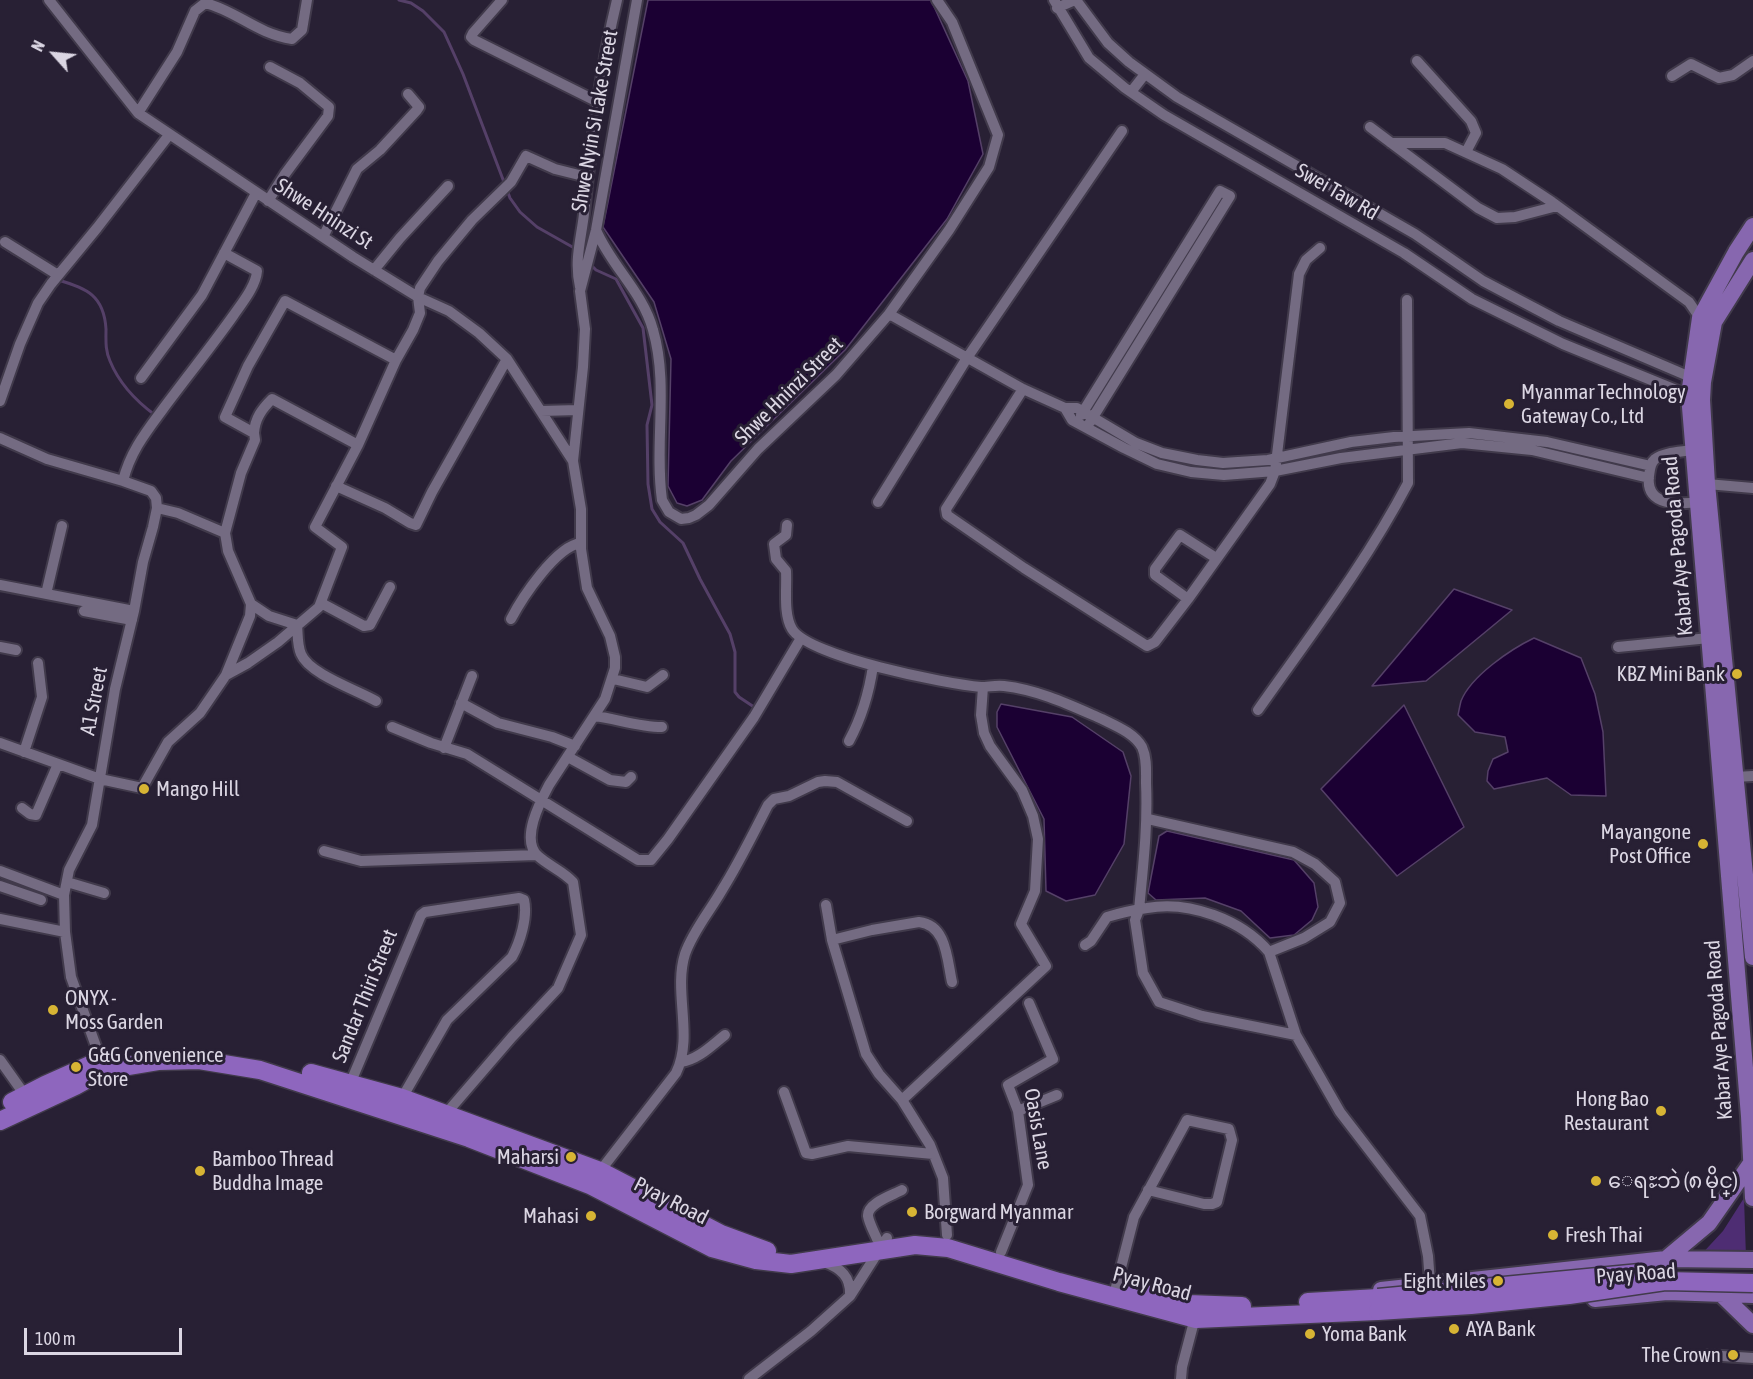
<!DOCTYPE html>
<html>
<head>
<meta charset="utf-8">
<style>
  body { margin:0 }
  #map { position:relative; width:1753px; height:1379px; overflow:hidden; background:#282034; font-family:"Asap Condensed",sans-serif }
  canvas { display:block }
  .north { position:absolute; left:24px; top:24px; width:60px; height:60px; -webkit-text-stroke:4px #282034; paint-order:stroke; rotate:297deg; font-size:16px; font-weight:700; line-height:24px; text-align:center; color:#dbd6e3 }
  .north::after { content:''; display:block; margin:auto; width:21px; height:27px; background:#dbd6e3; clip-path:polygon(50% 0,100% 100%,50% 72%,0 100%) }
  .scale { position:absolute; left:24px; top:1328px; width:158px; height:27px; box-sizing:border-box; border:3px solid #dbd6e3; border-top:0; padding-left:8px; font-size:18px; line-height:21px; white-space:nowrap; color:#dbd6e3; -webkit-text-stroke:4px #282034; paint-order:stroke }
</style>
</head>
<body>
<div id="map">
<canvas width="1753" height="1379"></canvas>
<div class="north">N</div>
<div class="scale">100 m</div>
</div>
<script>
const ctx = document.querySelector('canvas').getContext('2d');
ctx.lineJoin = 'round';
function fill(path, color) { ctx.fillStyle = color; ctx.fill(path, 'evenodd'); }
function trace(path, color, width, dash) { ctx.strokeStyle = color; ctx.lineWidth = width; ctx.lineCap = dash ? 'butt' : 'round'; ctx.setLineDash(dash || []); ctx.stroke(path); }
function drawText(font, color, halo, rows, align = 'center') {
  ctx.font = font + ' "Asap Condensed","Noto Sans Myanmar",sans-serif'; ctx.lineWidth = 6; ctx.setLineDash([]); ctx.textBaseline = 'middle'; ctx.strokeStyle = halo; ctx.fillStyle = color; for (const [text, x, y, turn = 0] of rows) {
    ctx.save(); ctx.translate(x, y); ctx.rotate((+turn || 0) * Math.PI / 180); ctx.textAlign = isNaN(turn) ? turn : align; if (halo) ctx.strokeText(text, 0, 0); ctx.fillText(text, 0, 0); ctx.restore();
  }
}
fill(new Path2D(`
  M1744,1198L1746,1257L1698,1258L1723,1231Z`), '#4e2d73');
const water = new Path2D(`
  M648,0H931L968,81L983,154L947,219L845,350L731,461L702,500L687,506L677,503L668,486L671,359L654,302L603,227Z
  M1454,589L1512,610L1426,681L1372,686Z
  M1534,638L1581,658L1595,694L1603,732L1606,796L1571,795L1547,778L1494,789L1487,781L1488,771L1493,759L1508,752L1505,737L1475,732L1458,715C1459,710 1460,705 1461,701C1471,676 1511,649 1534,638Z
  M1001,704L1072,717L1123,752L1131,776L1124,844L1095,895L1066,901L1046,891L1044,819L997,727V712Z
  M1404,705L1464,827L1397,876L1321,789Z
  M1167,831L1294,860L1314,883L1318,907L1312,920L1294,935L1270,938L1241,911L1205,898L1156,900L1148,893L1159,836Z`);
fill(water, '#1b0033');
trace(water, '#554068', 1.5);
trace(new Path2D(`
  M399,0L411,3L423,11L444,32L463,74L510,198L520,212L537,227L576,249
  M0,245L14,254
  M591,265L596,270L616,279L643,328L652,405L647,425L648,484L652,509L660,522L683,543L700,579L730,634L735,652V692L739,697L757,709
  M58,280C87,288 104,296 106,329C106,340 105,350 110,361C119,383 136,401 155,415`), '#554068', 3);
const minor = new Path2D(`
  M49,0L138,113L353,257L418,297L449,311L479,333L507,359L573,461
  M502,0L473,33L471,37L474,40L596,101
  M1054,0L1089,58L1125,88L1164,115L1404,253L1472,299L1563,344L1693,397
  M1076,0L1108,43L1129,62L1177,97L1415,234L1483,281L1559,321L1695,379
  M1057,8L1075,0
  M1417,61L1471,121L1476,133L1466,152
  M1672,76L1691,64L1719,78L1733,75L1753,61
  M1131,92L1145,74
  M138,113L177,52L195,11L205,3C237,11 257,34 292,39L302,30L307,0
  M1370,127L1478,208L1497,218L1515,217L1557,206
  M1391,143H1445L1502,169L1552,202L1689,302L1700,318
  M268,201L285,174L328,116L329,107L300,83L270,67
  M596,230C611,266 643,292 653,330C669,385 654,444 662,500L669,512L681,519L689,518L696,515L709,505L758,449L836,375L889,314L949,230L989,167L998,135L952,22L937,0
  M324,235L357,169L380,150L417,110L419,107L408,94
  M5,242L58,275
  M374,270L400,238L448,186
  M580,287C574,260 581,240 584,214C591,142 600,70 617,0
  M889,314L1023,389L1065,408H1077L1136,443L1162,453L1197,460L1223,463L1268,460L1351,442L1394,437L1469,433L1547,442L1651,466
  M141,378L202,295L256,193
  M1023,389L946,509L947,515L1024,568L1147,646L1155,642L1188,599L1270,484L1275,471L1299,274L1306,260L1320,248
  M0,401L20,344L38,303L51,284L97,228L169,135
  M1065,408L1072,420L1124,448L1157,464L1191,472L1224,475L1275,471L1341,458L1462,443L1532,450L1649,478
  M541,411L578,410
  M1081,415L1220,191L1230,196L1090,422
  M254,433C255,418 262,409 272,399L358,445
  M0,438L47,459L123,481L151,491L156,498L157,508L153,527L143,562L134,611L115,689L92,825L69,870L64,895L65,932L71,977L102,1063
  M1692,450C1681,452 1665,452 1655,459C1650,463 1650,470 1649,476C1645,508 1681,504 1702,502
  M123,481C130,452 146,432 163,409C186,378 211,347 233,316C242,303 256,286 257,271L224,253
  M1707,484L1753,488
  M336,486L385,508L410,523L416,525L432,492L507,359
  M878,502L967,358L1122,131
  M157,508L178,513L225,533
  M787,525L786,535L774,544L776,559L786,571C787,588 783,614 792,629C809,657 947,684 981,687C988,687 996,685 1004,686C1039,690 1070,705 1102,719C1116,726 1134,733 1142,747C1147,758 1146,771 1146,783C1148,826 1143,867 1139,910L1135,920L1143,973L1159,1002L1202,1016L1296,1035
  M0,585L134,611
  M46,594L62,526
  M1188,599L1155,575V569L1180,535L1216,558
  M321,603L364,626L370,625L390,587
  M251,604L269,616L297,625C298,634 297,645 301,654C309,674 357,690 376,701
  M84,611L132,620
  M511,619C522,598 556,546 581,543
  M0,647L16,650
  M1618,647L1709,638
  M226,675L250,616L251,604L228,551L225,533L241,473L255,440L254,433L225,417L248,366L285,301L396,360
  M613,679L647,687L663,675
  M461,703L498,723L552,737L575,746
  M1258,710C1310,636 1366,563 1408,483L1407,300
  M595,716C617,719 639,727 662,727
  M392,727L431,743L467,754L638,860H651L668,839L754,717L801,638
  M849,741C862,717 869,693 873,666
  M0,743L100,779L142,788L168,742L200,713L226,675L248,663L278,642L319,607L342,547L315,527L358,445L396,360L413,330L420,313L418,297L420,288L438,261L472,220L511,182L526,156L555,169L587,177
  M444,748L472,676
  M24,752L42,697L38,663
  M568,757L610,780L626,782L631,777
  M1735,777L1753,776
  M22,808L30,814L36,815L58,764
  M1148,819L1293,852L1315,864L1335,882L1340,903L1330,922L1304,938L1269,952
  M324,851L361,861L536,855
  M0,871L64,895
  M67,882L104,893
  M0,886L41,900
  M826,905L832,940L866,1054L879,1074L902,1100L930,1145L943,1178L947,1235
  M0,919L65,932
  M832,940L872,930L919,922C947,925 947,960 952,982
  M1085,945L1091,941L1107,917C1120,913 1134,910 1147,908C1189,900 1242,920 1269,952L1296,1035L1340,1112L1420,1216L1428,1256L1430,1283
  M0,1060L27,1098
  M681,1062C699,1059 711,1046 725,1035
  M350,1084L421,915L425,912L519,898L524,900C528,917 520,942 512,957L447,1020L402,1098
  M784,1092L806,1153L812,1154L848,1146L933,1154
  M902,1100L1046,966L1021,924L1035,891L1038,839L1033,816L1022,790L990,746L984,733L981,715L983,687
  M1018,1111L1057,1095
  M444,1116L512,1037L558,988L581,935L573,882C563,871 549,866 538,856C520,840 540,802 549,785L605,699L615,668V657L610,636L587,588L581,549V509L573,461L583,367L585,329L580,291L596,230L637,0
  M597,1175L676,1073C694,1036 673,992 685,954C693,931 710,911 722,890C739,863 753,834 768,805L774,799L789,796L818,782L825,781L837,782L907,821
  M877,1239C874,1232 869,1223 868,1216C867,1203 893,1195 902,1190
  M1001,1252L1028,1185L1018,1111L1008,1085L1053,1059L1029,1003
  M824,1262C841,1268 851,1277 850,1296
  M1116,1287L1134,1217L1187,1120L1229,1129L1232,1140L1217,1202L1212,1204H1204L1148,1190
  M1707,1355L1753,1358
  M749,1379L811,1331L850,1296L887,1238
  M1181,1379L1182,1367L1196,1314`);
const primary = new Path2D(`
  M1753,226L1736,252L1700,318L1689,395L1749,1116L1753,1198
  M1753,260L1714,322L1703,382L1702,400L1707,484L1753,957
  M1666,1259L1709,1223L1751,1163
  M1381,1290L1666,1259L1753,1260
  M1720,1293L1753,1325
  M1595,1299L1667,1292L1753,1295`);
const trunk = new Path2D(`
  M311,1073L402,1098L600,1171L721,1234L767,1251
  M12,1102L45,1085L101,1060
  M0,1121L75,1086L104,1070L158,1061L199,1060L260,1070L469,1138L590,1185L712,1248L756,1260L791,1264L915,1245L948,1248L1059,1282L1196,1319L1378,1311
  M1133,1291L1188,1304L1242,1306
  M1308,1302L1378,1298`);
trace(minor, '#413a4b', 14);
trace(primary, '#413a4b', 20);
trace(trunk, '#413a4b', 21);
trace(minor, '#746b82', 10);
trace(primary, '#8767af', 16);
trace(trunk, '#8e66be', 18);
const trunkBridge = new Path2D(`
  M1378,1298L1640,1273
  M1378,1311L1471,1305L1569,1295L1665,1281L1753,1283`);
trace(trunkBridge, '#413a4b', 21, []);
trace(trunkBridge, '#8e66be', 18);
for (const [x, y, r, color] of [
  [1509,404,6,"#d7b434"],
  [1737,674,6,"#d7b434"],
  [144,789,6,"#d7b434"],
  [1703,844,6,"#d7b434"],
  [53,1010,6,"#d7b434"],
  [76,1067,6,"#d7b434"],
  [1661,1111,6,"#d7b434"],
  [571,1157,6,"#d7b434"],
  [200,1171,6,"#d7b434"],
  [1596,1181,6,"#d7b434"],
  [912,1212,6,"#d7b434"],
  [591,1216,6,"#d7b434"],
  [1553,1235,6,"#d7b434"],
  [1498,1281,6,"#d7b434"],
  [1454,1329,6,"#d7b434"],
  [1310,1334,6,"#d7b434"],
  [1733,1355,6,"#d7b434"]
]) { const dot = new Path2D(); dot.arc(x, y, r, 0, 2 * Math.PI); ctx.fillStyle = color; ctx.fill(dot); trace(dot, '#282034', 2); }
drawText('21px', '#dbd6e3', '#282034', [
  ["Shwe Nyin Si Lake Street",595,121,-80],
  ["Swei Taw Rd",1337,192,30],
  ["Shwe Hninzi St",324,214,33],
  ["Shwe Hninzi Street",789,391,-45],
  ["Kabar Aye Pagoda Road",1678,546,-95],
  ["A1 Street",94,701,-79],
  ["Sandar Thiri Street",365,996,-68],
  ["Kabar Aye Pagoda Road",1719,1030,-94],
  ["Oasis Lane",1038,1129,80],
  ["Pyay Road",671,1201,27],
  ["Pyay Road",1636,1274,-4],
  ["Pyay Road",1152,1284,15]
]);
drawText('21px', '#dbd6e3', '#282034', [
  ["Myanmar Technology",1521,392],
  ["Gateway Co., Ltd",1521,416],
  ["KBZ Mini Bank",1725,674,"right"],
  ["Mango Hill",156,789],
  ["Mayangone",1691,832,"right"],
  ["Post Office",1691,856,"right"],
  ["ONYX -",65,998],
  ["Moss Garden",65,1022],
  ["G&G Convenience",88,1055],
  ["Store",88,1079],
  ["Hong Bao",1649,1099,"right"],
  ["Restaurant",1649,1123,"right"],
  ["Maharsi",559,1157,"right"],
  ["Bamboo Thread",212,1159],
  ["Buddha Image",212,1183],
  ["ေရႊဘဲ (၈ မိုင္)",1608,1181],
  ["Borgward Myanmar",924,1212],
  ["Mahasi",579,1216,"right"],
  ["Fresh Thai",1565,1235],
  ["Eight Miles",1486,1281,"right"],
  ["AYA Bank",1466,1329],
  ["Yoma Bank",1322,1334],
  ["The Crown",1721,1355,"right"]
], 'left');
</script>
</body>
</html>
